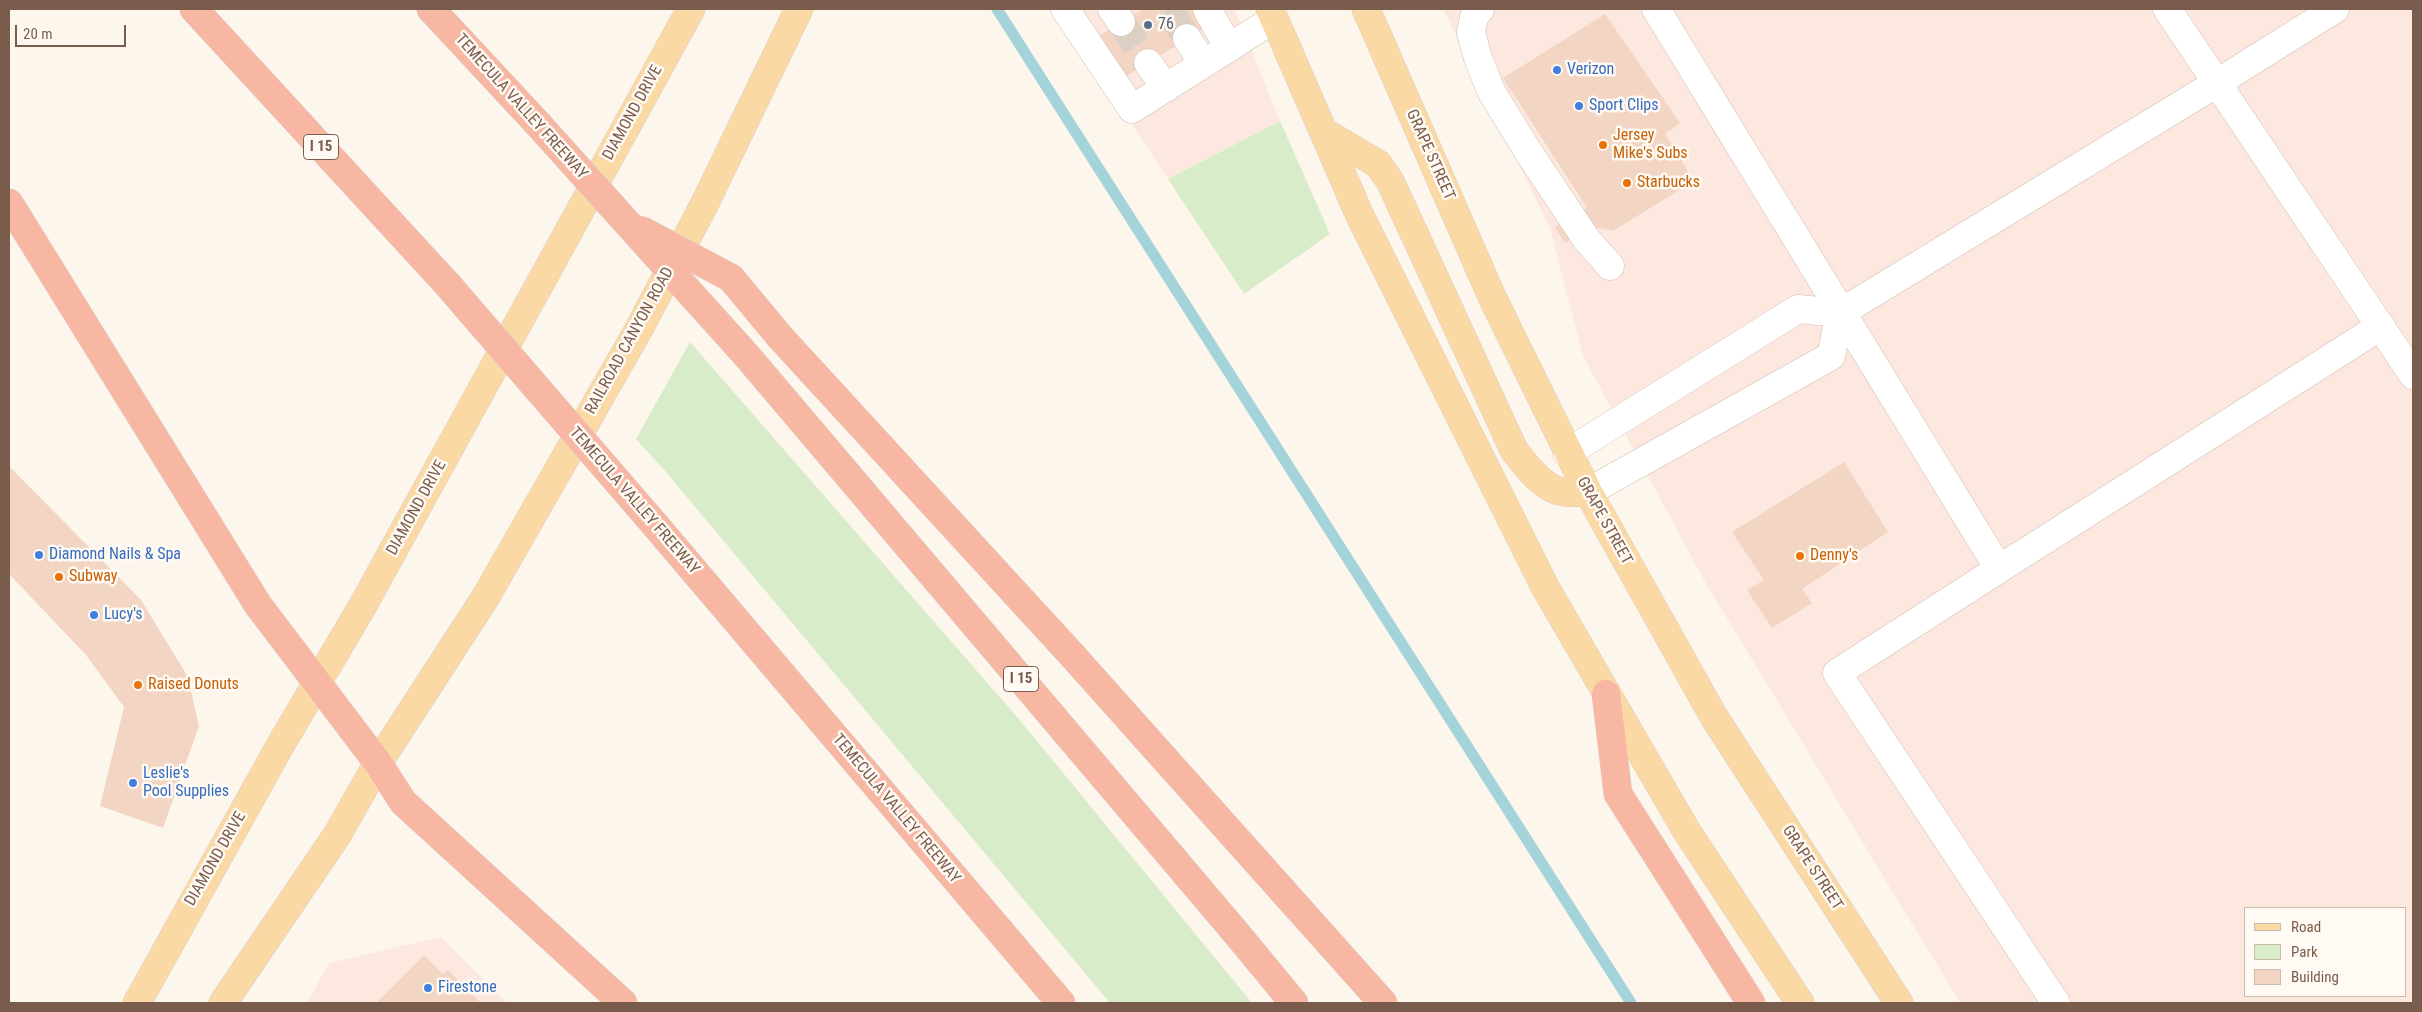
<!DOCTYPE html>
<html>
<head>
<meta charset="utf-8">
<style>
  body { margin:0 }
  #map { position:relative; width:2422px; height:1012px; overflow:hidden; background:#fdf6ec; font-family:"Roboto Condensed",sans-serif }
  canvas { display:block }
  .frame { position:absolute; inset:0; border:10px solid #7a5c4d; pointer-events:none }
  .legend { position:absolute; left:2244px; top:907px; width:162px; height:90px; box-sizing:border-box; background:#fffaf3; border:1px solid #cabbb1; margin:0; padding:6px 9px; list-style:none; font-size:15px; color:#7a5c4d }
  .legend li { display:flex; align-items:center; gap:10px; height:25px }
  .legend b { width:25px; border:1px solid #cabbb1 }
  .scale { position:absolute; left:15px; top:25px; width:111px; height:22px; box-sizing:border-box; border:2px solid #7a5c4d; border-top:0; padding-left:6px; font-size:15px; line-height:18px; white-space:nowrap; color:#7a5c4d; -webkit-text-stroke:4px #fffaf3; paint-order:stroke }
</style>
</head>
<body>
<div id="map">
<canvas width="2422" height="1012"></canvas>
<div class="frame"></div>
<ul class="legend">
<li><b style="height:6px;background:#fbd9a5"></b>Road</li>
<li><b style="height:14px;background:#d8ecc9"></b>Park</li>
<li><b style="height:14px;background:#f3d5c3"></b>Building</li>
</ul>
<div class="scale">20 m</div>
</div>
<script>
const ctx = document.querySelector('canvas').getContext('2d');
ctx.lineJoin = 'round';
function fill(path, color) { ctx.fillStyle = color; ctx.fill(path, 'evenodd'); }
function trace(path, color, width, dash) { ctx.strokeStyle = color; ctx.lineWidth = width; ctx.lineCap = dash ? 'butt' : 'round'; ctx.setLineDash(dash || []); ctx.stroke(path); }
function drawText(font, color, halo, rows, align = 'center') {
  ctx.font = font + ' "Roboto Condensed",sans-serif'; ctx.lineWidth = 5; ctx.setLineDash([]); ctx.textBaseline = 'middle'; ctx.strokeStyle = halo; ctx.fillStyle = color; for (const [text, x, y, turn = 0] of rows) {
    ctx.save(); ctx.translate(x, y); ctx.rotate((+turn || 0) * Math.PI / 180); ctx.textAlign = isNaN(turn) ? turn : align; if (halo) ctx.strokeText(text, 0, 0); ctx.fillText(text, 0, 0); ctx.restore();
  }
}
fill(new Path2D(`
  M1057,9H1235L1280,121L1168,179Z
  M1443,9H2413V1003H1960L1705,582L1583,356L1550,229ZM2246,908H2406V996H2246Z
  M441,937L507,1003H307L329,963Z`), '#fde8e0');
fill(new Path2D(`
  M1280,121L1330,234L1244,294L1168,179Z
  M690,342L1018,718L1252,1003H1110L666,472L636,439Z`), '#d8ecc9');
trace(new Path2D(`
  M997,9L1631,1003`), '#a5d3da', 11);
fill(new Path2D(`
  M1143,9H1202L1212,24L1115,83L1089,42Z
  M1605,14L1680,123L1665,134L1694,181L1613,231L1592,227L1565,243L1555,227L1587,208L1503,78Z
  M1844,462L1888,532L1802,589L1812,603L1772,628L1747,590L1764,580L1732,532Z
  M9,466L141,600L188,677L199,726L163,828L100,806L124,707L86,655L9,574Z
  M424,955L443,974L448,970L481,1003H379L377,1002Z`), '#f3d5c3');
trace(new Path2D(`
  M1169,9L1187,38
  M1121,22L1148,63`), '#dcd0c4', 28, [28, 14]);
const minor = new Path2D(`
  M1065,9L1132,109L1274,19
  M1112,9L1121,22
  M1207,9L1229,48
  M1480,9L1474,17L1471,33L1478,58L1491,91L1529,153L1587,240L1610,266
  M1656,9L1999,569L2381,326
  M2167,9L2217,83L2335,9
  M1187,38L1203,64
  M1148,63L1166,88
  M1567,453L1798,309L1840,313L2217,83L2413,375
  M1588,492L1831,356L1840,313
  M1999,569L1837,673L2056,1003`);
const major = new Path2D(`
  M1270,9L1360,216L1545,587L1686,830L1800,1003
  M1366,9L1492,297L1588,492L1714,717L1899,1003
  M1324,132L1378,164L1390,181L1514,450C1525,465 1544,490 1564,492C1572,493 1580,492 1588,492
  M137,1003L281,744L362,607L691,9
  M223,1003L337,835L378,763L485,598L639,329L705,203L799,9`);
const highway = new Path2D(`
  M194,9L448,285
  M431,9L538,124
  M9,203L258,605L378,763L403,802L623,1003
  M780,337L1072,655L1383,1003
  M747,356L1237,934L1294,1003
  M656,526L1061,1003
  M1606,694L1618,794L1751,1003`);
trace(minor, '#d1beb0', 29);
trace(major, '#dad1cd', 29);
trace(highway, '#dad1cd', 29);
trace(minor, '#fff', 28);
trace(major, '#fbd9a5', 28);
trace(highway, '#f7b7a3', 28);
const highwayBridge = new Path2D(`
  M538,124L747,356
  M641,230L731,278L780,337
  M448,285L656,526`);
trace(highwayBridge, '#dad1cd', 29, []);
trace(highwayBridge, '#f7b7a3', 28);
for (const [x, y, r, color] of [
  [1148,25,5,"#5c6f8a"],
  [1557,70,5,"#3f7fe0"],
  [1579,106,5,"#3f7fe0"],
  [1603,145,5,"#e8710a"],
  [1627,183,5,"#e8710a"],
  [39,555,5,"#3f7fe0"],
  [1800,556,5,"#e8710a"],
  [59,577,5,"#e8710a"],
  [94,615,5,"#3f7fe0"],
  [138,685,5,"#e8710a"],
  [133,783,5,"#3f7fe0"],
  [428,988,5,"#3f7fe0"]
]) { const dot = new Path2D(); dot.arc(x, y, r, 0, 2 * Math.PI); ctx.fillStyle = color; ctx.fill(dot); trace(dot, '#fffaf3', 2); }
for (const [x, y, w] of [
  [321,147,35],
  [1021,679,35]
]) { const box = new Path2D(); box.roundRect(x - w / 2, y - 12.5, w, 25, 4); ctx.fillStyle = '#fffaf3'; ctx.fill(box); trace(box, '#7a5c4d', 1); }
drawText('bold 15px', '#7a5c4d', null, [
  ["I 15",321,147],
  ["I 15",1021,679]
]);
drawText('16px', '#4e5e75', '#fffaf3', [
  ["76",1158,25]
], 'left');
drawText('16px', '#366cbe', '#fffaf3', [
  ["Verizon",1567,70],
  ["Sport Clips",1589,106],
  ["Diamond Nails & Spa",49,555],
  ["Lucy's",104,615],
  ["Leslie's",143,774],
  ["Pool Supplies",143,792],
  ["Firestone",438,988]
], 'left');
drawText('16px', '#7a5c4d', '#fffaf3', [
  ["TEMECULA VALLEY FREEWAY",521,107,48],
  ["DIAMOND DRIVE",633,113,-61],
  ["GRAPE STREET",1430,155,66],
  ["RAILROAD CANYON ROAD",630,341,-61],
  ["TEMECULA VALLEY FREEWAY",634,501,49],
  ["DIAMOND DRIVE",417,508,-61],
  ["GRAPE STREET",1604,521,61],
  ["TEMECULA VALLEY FREEWAY",896,809,50],
  ["DIAMOND DRIVE",216,859,-60],
  ["GRAPE STREET",1812,868,57]
]);
drawText('16px', '#c56008', '#fffaf3', [
  ["Jersey",1613,136],
  ["Mike's Subs",1613,154],
  ["Starbucks",1637,183],
  ["Denny's",1810,556],
  ["Subway",69,577],
  ["Raised Donuts",148,685]
], 'left');
</script>
</body>
</html>
